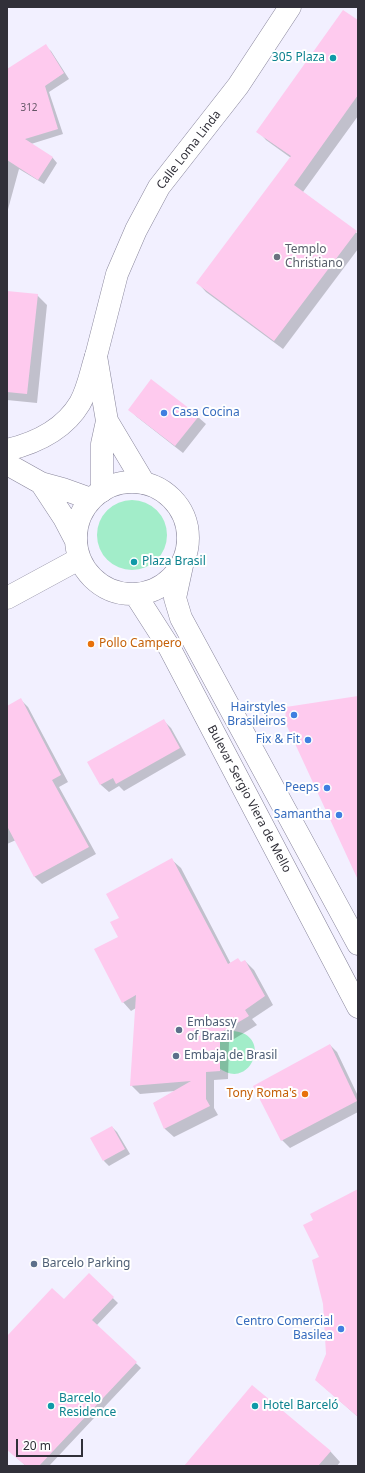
<!DOCTYPE html>
<html>
<head>
<meta charset="utf-8">
<style>
  body { margin:0 }
  #map { position:relative; width:365px; height:1473px; overflow:hidden; background:#f2f0ff; font-family:"Noto Sans",sans-serif }
  canvas { display:block }
  .frame { position:absolute; inset:0; border:8px solid #313039; pointer-events:none }
  .scale { position:absolute; left:16px; top:1439px; width:67px; height:18px; box-sizing:border-box; border:2px solid #313039; border-top:0; padding-left:5px; font-size:12px; line-height:14px; white-space:nowrap; color:#313039; -webkit-text-stroke:3px #fff; paint-order:stroke }
</style>
</head>
<body>
<div id="map">
<canvas width="365" height="1473"></canvas>
<div class="frame"></div>
<div class="scale">20 m</div>
</div>
<script>
const ctx = document.querySelector('canvas').getContext('2d');
ctx.lineJoin = 'round';
function fill(path, color) { ctx.fillStyle = color; ctx.fill(path, 'evenodd'); }
function trace(path, color, width, dash) { ctx.strokeStyle = color; ctx.lineWidth = width; ctx.lineCap = dash ? 'butt' : 'round'; ctx.setLineDash(dash || []); ctx.stroke(path); }
function drawText(font, color, halo, rows, align = 'center') {
  ctx.font = font + ' "Noto Sans",sans-serif'; ctx.lineWidth = 4; ctx.setLineDash([]); ctx.textBaseline = 'middle'; ctx.strokeStyle = halo; ctx.fillStyle = color; for (const [text, x, y, turn = 0] of rows) {
    ctx.save(); ctx.translate(x, y); ctx.rotate((+turn || 0) * Math.PI / 180); ctx.textAlign = isNaN(turn) ? turn : align; if (halo) ctx.strokeText(text, 0, 0); ctx.fillText(text, 0, 0); ctx.restore();
  }
}
fill(new Path2D(`
  M97 535a35 35 0 1 1 70 0a35 35 0 1 1-70 0Z
  M232,1031C275,1033 250,1094 218,1067L220,1036Z`), '#a2edc9');
fill(new Path2D(`
  M358,22V116L303,192L358,234V249L283,349L206,292L198,283L291,158L266,140L258,131Z
  M45,46L51,51L69,79L49,92L63,134L31,144L52,157L57,163L44,184L19,169L7,213V70Z
  M7,292L37,295L47,305L37,403L7,400Z
  M129,409L198,417L206,424L183,453L137,417Z
  M21,700L28,707L68,782L59,787L96,854L42,884L35,877L16,840L7,844V707Z
  M164,721L171,728L186,755L124,791L119,786L109,792L101,785L89,763Z
  M172,860L181,868L231,964L242,963L245,961L254,970L273,1005L252,1019L257,1025L229,1042L228,1079L214,1080V1108L218,1115L174,1137L165,1129L154,1103L175,1091L140,1094L131,1085L136,1008L131,1011L123,1002L120,937V918Z
  M330,1045L337,1052L358,1096V1112L290,1148L282,1140L255,1086Z
  M112,1127L117,1132L130,1154L109,1166L104,1161Z
  M358,1190V1417L316,1380L327,1354Z
  M89,1275L118,1303L96,1326L141,1368L49,1466H26L7,1449V1338L64,1301Z
  M330,1451L340,1462L337,1466H185Z`), '#0003');
fill(new Path2D(`
  M343,10L358,20V95L294,185L357,231L274,341L196,283L291,156L256,132Z
  M46,44L64,73L45,86L58,129L25,139L53,157L38,180L7,160V69Z
  M7,291L38,294L27,394L7,392Z
  M151,379L199,416L175,446L128,410Z
  M358,696V880L285,722L286,707Z
  M21,698L61,775L52,780L89,847L34,877L7,826V706Z
  M164,719L180,748L116,784L113,778L100,785L87,762Z
  M172,858L228,964L238,958L241,962L245,960L265,996L245,1010L249,1016L220,1033V1071L206,1072V1099L210,1106L164,1129L153,1103L191,1081L130,1086L136,995L122,1003L94,949L118,937L110,922L119,918L106,894Z
  M330,1044L357,1101L281,1141L253,1086Z
  M112,1126L125,1149L103,1161L90,1138Z
  M358,1189V1417L315,1380L326,1354L323,1304L312,1260L319,1257L303,1225L313,1220L310,1214Z
  M89,1273L114,1297L92,1320L137,1362L39,1466H26L7,1450V1336L52,1288L64,1299Z
  M252,1385L331,1451L318,1466H184Z`), '#fecaee');
const street = new Path2D(`
  M144,483L107,421L96,356L117,274L136,230L159,187L238,86L290,7
  M102,491V444L107,421
  M7,598L79,559`);
const secondary = new Path2D(`
  M7,450C36,443 64,430 80,403C88,389 91,371 96,356
  M7,464L41,483L63,489L91,499
  M76 538a56 56 0 1 1 112 0a56 56 0 1 1-112 0Z
  M41,483L64,518L75,539
  M183,561L175,598L181,618L358,944
  M135,594L169,647L358,1007`);
trace(street, '#89869c', 23);
trace(secondary, '#89869c', 23);
trace(street, '#fff', 22);
trace(secondary, '#fff', 22);
for (const [x, y, r, color] of [
  [333,58,4,"#0f9aa8"],
  [277,257,4,"#6b7280"],
  [164,413,4,"#3f7fe0"],
  [134,562,4,"#0f9aa8"],
  [91,644,4,"#e8710a"],
  [294,715,4,"#3f7fe0"],
  [308,740,4,"#3f7fe0"],
  [327,788,4,"#3f7fe0"],
  [339,815,4,"#3f7fe0"],
  [179,1030,4,"#5c6f8a"],
  [176,1056,4,"#5c6f8a"],
  [305,1094,4,"#e8710a"],
  [34,1264,4,"#5c6f8a"],
  [341,1329,4,"#3f7fe0"],
  [51,1406,4,"#0f9aa8"],
  [255,1406,4,"#0f9aa8"]
]) { const dot = new Path2D(); dot.arc(x, y, r, 0, 2 * Math.PI); ctx.fillStyle = color; ctx.fill(dot); trace(dot, '#fff', 1.5); }
drawText('10px', '#645666', null, [
  ["312",29,108]
]);
drawText('12px', '#0d838f', '#fff', [
  ["305 Plaza",325,58,"right"],
  ["Plaza Brasil",142,562],
  ["Barcelo",59,1399],
  ["Residence",59,1413],
  ["Hotel Barceló",263,1406]
], 'left');
drawText('12px', '#313039', '#fff', [
  ["Calle Loma Linda",189,150,-52],
  ["Bulevar Sergio Viera de Mello",249,799,62]
]);
drawText('12px', '#5b616d', '#fff', [
  ["Templo",285,250],
  ["Christiano",285,264]
], 'left');
drawText('12px', '#366cbe', '#fff', [
  ["Casa Cocina",172,413,"left"],
  ["Hairstyles",286,708],
  ["Brasileiros",286,722],
  ["Fix & Fit",300,740],
  ["Peeps",319,788],
  ["Samantha",331,815],
  ["Centro Comercial",333,1322],
  ["Basilea",333,1336]
], 'right');
drawText('12px', '#c56008', '#fff', [
  ["Pollo Campero",99,644],
  ["Tony Roma's",297,1094,"right"]
], 'left');
drawText('12px', '#4e5e75', '#fff', [
  ["Embassy",187,1023],
  ["of Brazil",187,1037],
  ["Embaja de Brasil",184,1056],
  ["Barcelo Parking",42,1264]
], 'left');
</script>
</body>
</html>
